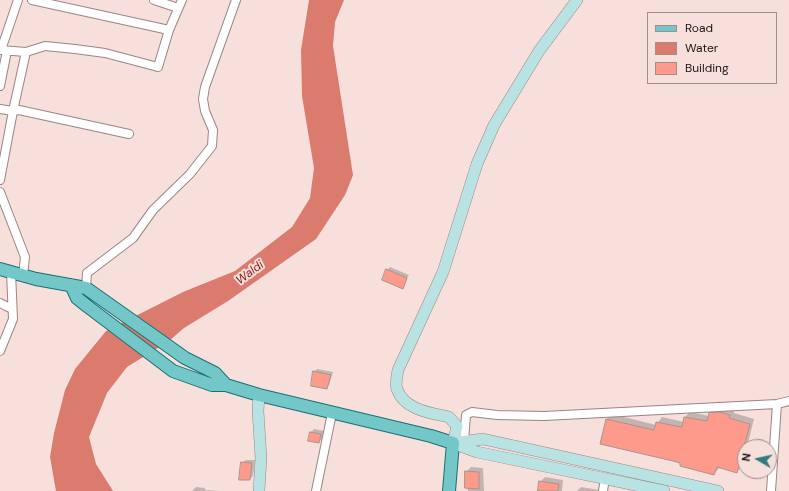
<!DOCTYPE html>
<html>
<head>
<meta charset="utf-8">
<style>
  body { margin:0 }
  #map { position:relative; width:789px; height:491px; overflow:hidden; background:#f7e0dc; font-family:"DM Sans",sans-serif }
  canvas { display:block }
  .legend { position:absolute; left:647px; top:12px; width:130px; height:72px; box-sizing:border-box; background:#f7e0dc; border:1px solid #9f8e8b; margin:0; padding:5px 7px; list-style:none; font-size:12px; color:#1b1312 }
  .legend li { display:flex; align-items:center; gap:8px; height:20px }
  .legend b { width:20px; border:1px solid #9f8e8b }
  .north { position:absolute; left:737px; top:439px; width:40px; height:40px; box-sizing:border-box; background:#f7e0dc; border:1px solid #9f8e8b; border-radius:50%; rotate:279deg; font-size:11px; font-weight:700; line-height:16px; text-align:center; color:#1b1312 }
  .north::after { content:''; display:block; margin:auto; width:14px; height:18px; background:#337c7d; clip-path:polygon(50% 0,100% 100%,50% 72%,0 100%) }
</style>
</head>
<body>
<div id="map">
<canvas width="789" height="491"></canvas>
<ul class="legend">
<li><b style="height:5px;background:#74c7c8"></b>Road</li>
<li><b style="height:11px;background:#db7b6d"></b>Water</li>
<li><b style="height:11px;background:#fe9a8b"></b>Building</li>
</ul>
<div class="north">N</div>
</div>
<script>
const ctx = document.querySelector('canvas').getContext('2d');
ctx.lineJoin = 'round';
function fill(path, color) { ctx.fillStyle = color; ctx.fill(path, 'evenodd'); }
function trace(path, color, width, dash) { ctx.strokeStyle = color; ctx.lineWidth = width; ctx.lineCap = dash ? 'butt' : 'round'; ctx.setLineDash(dash || []); ctx.stroke(path); }
function drawText(font, color, halo, rows, align = 'center') {
  ctx.font = font + ' "DM Sans",sans-serif'; ctx.lineWidth = 4; ctx.setLineDash([]); ctx.textBaseline = 'middle'; ctx.strokeStyle = halo; ctx.fillStyle = color; for (const [text, x, y, turn = 0] of rows) {
    ctx.save(); ctx.translate(x, y); ctx.rotate((+turn || 0) * Math.PI / 180); ctx.textAlign = isNaN(turn) ? turn : align; if (halo) ctx.strokeText(text, 0, 0); ctx.fillText(text, 0, 0); ctx.restore();
  }
}
fill(new Path2D(`
  M309,0H344L335,22L333,46L353,175L345,195L316,239L228,301L184,328L169,341L127,367L107,393L89,437L96,464L113,491H56L50,457L54,433L65,390L75,369L106,331L183,292L235,271L292,227L310,198L314,168L302,96L301,50Z`), '#db7b6d');
fill(new Path2D(`
  M390,267L409,275L402,287L387,270Z
  M317,369L333,372L329,385L326,388L314,372Z
  M715,408L734,410V413L754,419L747,447H745L742,466L737,472L720,467L714,474L682,462L607,419L612,414L656,425L662,417L684,422L685,417L690,412L709,416Z
  M314,429L324,431L322,439L319,442L309,440L311,432Z
  M246,460H255L253,476L250,479L242,463Z
  M471,467L483,468L484,491H468L466,472Z
  M545,477L563,480L562,491H539L540,482Z
  M196,487L205,488V490L220,491H192Z
  M581,487L599,490L598,491H577Z`), '#0003');
const building = new Path2D(`
  M386,269L407,278L403,289L382,280Z
  M313,371L331,375L327,389L311,386Z
  M719,412L730,415L729,418L750,424L737,473L717,467L714,475L680,466V463L673,461L600,444L606,419L654,430L656,422L682,427L684,417L707,421L709,413Z
  M310,432L321,434L319,443L308,441Z
  M241,462L252,463L250,480H239Z
  M465,471L479,472V489L465,488Z
  M539,481L559,484L558,491H538Z`);
fill(building, '#fe9a8b');
trace(building, '#a8938f', 1);
const street = new Path2D(`
  M32,0L169,30
  M154,0L178,8
  M0,50L26,52L45,46L75,49L105,53L158,67L169,30L182,0
  M1,50L18,0
  M0,86L7,51
  M0,109L13,111L19,110L129,134
  M0,180L13,111L26,52
  M0,192L25,257L23,275
  M86,288L87,273L133,238L153,210L190,174L212,146L213,130L205,111L203,99L205,87L236,0
  M0,303L12,309
  M0,351L13,319L11,272
  M464,441L466,415L472,412L497,415L544,416L777,404L789,401
  M316,491L332,413
  M603,491L605,478
  M771,491L777,404`);
const secondary = new Path2D(`
  M259,395L258,411L261,458L259,491
  M453,443L457,426L449,417C431,413 404,410 397,389C395,384 397,376 398,370L443,272L477,164L494,125L539,51L577,0
  M453,443L483,439L718,491
  M455,444L477,452L664,491`);
const primary = new Path2D(`
  M0,269L36,279L86,288L185,358L215,373L226,385
  M71,285L77,298L87,306L173,371L212,385H226L259,395L431,436L453,443L449,491`);
trace(street, '#9b8582', 10);
trace(secondary, '#9b8582', 12);
trace(primary, '#187070', 14);
trace(street, '#fff', 8);
trace(secondary, '#b9e3e3', 11);
trace(primary, '#74c7c8', 12);
drawText('italic 12px', '#8a150e', '#f7e0dc', [
  ["Waldi",250,273,-37]
]);
</script>
</body>
</html>
